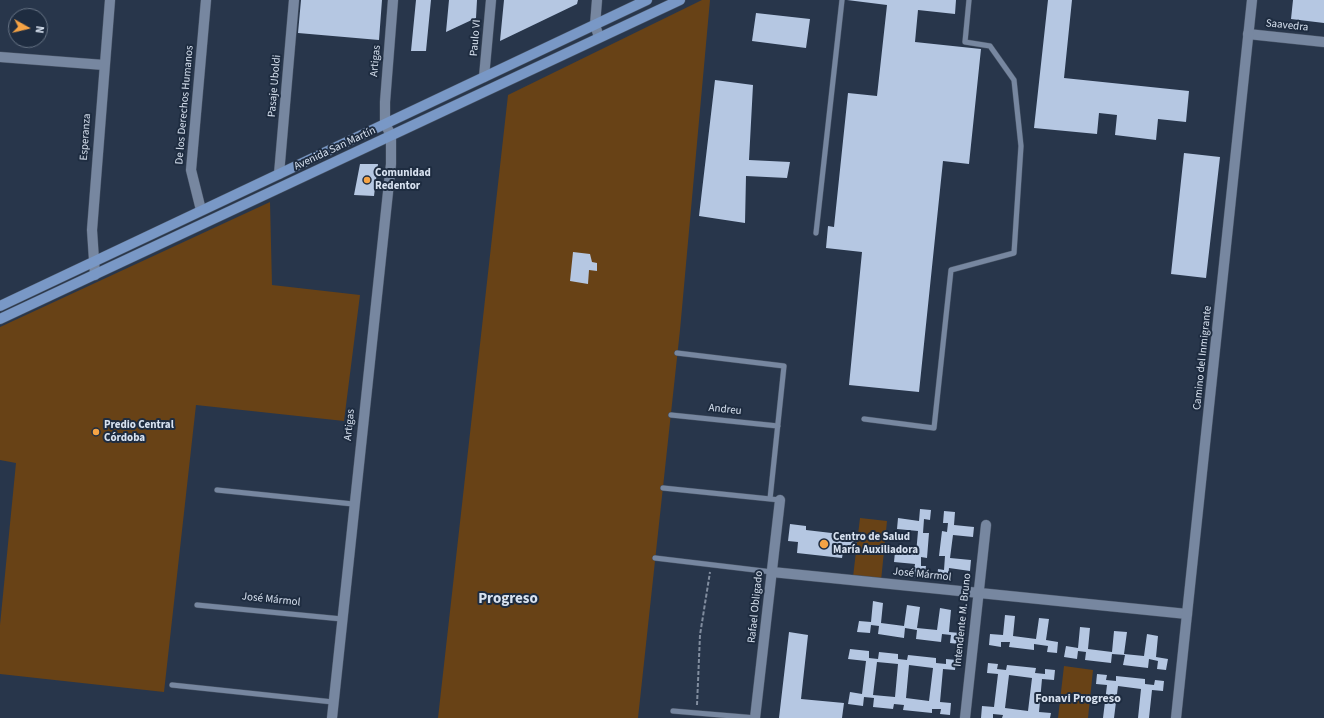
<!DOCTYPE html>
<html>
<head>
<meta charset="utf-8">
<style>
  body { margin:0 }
  #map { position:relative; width:1324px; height:718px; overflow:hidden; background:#28364b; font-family:"Source Sans 3",sans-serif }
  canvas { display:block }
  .north { position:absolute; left:8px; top:8px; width:40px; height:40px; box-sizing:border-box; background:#1e2c40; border:1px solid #687586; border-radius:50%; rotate:98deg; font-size:11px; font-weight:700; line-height:16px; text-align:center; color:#d8e2f0 }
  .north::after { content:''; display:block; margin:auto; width:14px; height:18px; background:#f5a345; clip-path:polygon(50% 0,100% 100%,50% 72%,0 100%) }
</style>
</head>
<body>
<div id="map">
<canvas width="1324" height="718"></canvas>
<div class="north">N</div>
</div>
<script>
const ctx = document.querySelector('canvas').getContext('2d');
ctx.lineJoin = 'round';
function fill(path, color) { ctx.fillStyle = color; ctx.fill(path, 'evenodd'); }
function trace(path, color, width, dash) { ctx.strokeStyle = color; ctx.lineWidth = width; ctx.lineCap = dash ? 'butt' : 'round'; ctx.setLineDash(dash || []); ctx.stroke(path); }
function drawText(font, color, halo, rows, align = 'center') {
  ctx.font = font + ' "Source Sans 3",sans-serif'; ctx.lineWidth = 4; ctx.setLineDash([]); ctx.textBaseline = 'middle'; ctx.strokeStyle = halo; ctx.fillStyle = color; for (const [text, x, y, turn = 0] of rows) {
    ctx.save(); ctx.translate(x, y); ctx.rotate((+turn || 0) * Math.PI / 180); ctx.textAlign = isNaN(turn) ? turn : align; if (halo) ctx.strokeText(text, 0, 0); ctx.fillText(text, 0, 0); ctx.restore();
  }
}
fill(new Path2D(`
  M702,0H710L680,330L638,718H438L508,95Z
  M270,202L272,285L360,295L344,421L196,405L164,692L0,674V625L16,463L0,460V327Z
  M860,518L887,521L881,581L853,577Z
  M1064,666L1093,670L1088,718H1058Z`), '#684216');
fill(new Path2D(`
  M301,0H382L379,40L298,33Z
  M416,0H431L426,51H411Z
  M449,0H477L476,18L446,32Z
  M504,0H578L577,4L500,41Z
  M847,0H956L955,14L918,10L915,42L981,49L969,164L943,161L919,392L849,385L862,252L826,248L828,226L834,227L848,93L877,96L887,5Z
  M1048,0H1072L1064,78L1189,91L1186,122L1158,119L1156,140L1115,135L1117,115L1099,113L1097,134L1034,128Z
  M1293,0H1324V23L1291,19Z
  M756,13L810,19L806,48L752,41Z
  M715,80L753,85L749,160L790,162L787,178L746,176L745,223L699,216Z
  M1184,153L1220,157L1206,278L1171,274Z
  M360,164H378L374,196L354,195Z
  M573,252L590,254L592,262L597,263V271L589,270L588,284L570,281Z
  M920,509L931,510L930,520L924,519L923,533H929L927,558L921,557V566H926L924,578L913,577L915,564L894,562L895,552L916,554L918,531L897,529L898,518L919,521Z
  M944,511L955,512L954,525L974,527L973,537L953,535L950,558L971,560L970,571L949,568L948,580L937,579L938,569L944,570L945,556H939L942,531L947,532L948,523H943Z
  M790,524L806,526V530L857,536L855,553L843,552L842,558L797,553L798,542L788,541Z
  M873,601L883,603L881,623L904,626L907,605L920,607L917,628L937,630L940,608L951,610L949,632L960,633L959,644L950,643L951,635L942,634L941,642L916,639L917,630L905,628L904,638L878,634L879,626L871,625L870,633L857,632L859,621L871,622Z
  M1005,615L1015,616L1013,636L1036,639L1039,618L1049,619L1046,640L1058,642L1057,653L1047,652L1048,646L1034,644V650L1009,647L1010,642H1001V647L989,645L990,634L1003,635Z
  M1080,627L1090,628L1088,649L1112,652L1114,631L1127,632L1124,654L1144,656L1147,634L1158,636L1156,657L1168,659L1166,670L1157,669L1158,661L1149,659L1148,668L1123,665L1125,655L1112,654L1111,663L1085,660L1086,652L1078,651L1077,659L1064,657L1066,646L1078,648Z
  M789,632L808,635L801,699L844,703L842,718H779Z
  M850,649L869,651V658L878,659L879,652L898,654V659L907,660L908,655L936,658V663L946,664V659L956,660L955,670L943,669L940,702L951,703L950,715L940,714L941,709H932V713L903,710L904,705L894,704L893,709L873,707L874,698L864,697L863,706L848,704L850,692L862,694L866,661L848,659ZM877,662L898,664L895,697L873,695ZM909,665L933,668L929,701L906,698Z
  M988,663L998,664L997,669L1006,670L1007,665L1036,668L1035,673L1045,674V669L1055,670L1054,680L1042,679L1039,712L1051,713L1050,718H1002L1003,715L993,714V718H981L982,706L994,707L998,674L987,673ZM1009,675L1032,678L1028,711L1005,708Z
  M1097,674L1107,675L1106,680L1116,681V676L1145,679V684L1154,685L1155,680L1164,681L1163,691L1152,690L1149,718H1138L1141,689L1118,686L1114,718H1103L1107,685L1096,684Z`), '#b5c7e2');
const service = new Path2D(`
  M816,233L842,0
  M677,353L784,366L770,499
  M671,415L778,426
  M864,419L934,428L951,270L1014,253L1021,146L1014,80L990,46L965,42L969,0
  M663,488L780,500
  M217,490L353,504
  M655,558L772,572
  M197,605L342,619
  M172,685L333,702
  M673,711L756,718`);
const minor = new Path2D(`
  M597,0L595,25L599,37
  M1248,34L1324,42
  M0,57L104,65
  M484,77L491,0
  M279,174L294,0
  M201,210L191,170L206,0
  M95,275L92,230L110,0
  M772,572L1187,614
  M332,718L391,164V135
  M755,718L780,500
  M965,718L986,525`);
const tertiary = new Path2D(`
  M391,135L385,124V102L393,0`);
const secondary = new Path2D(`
  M1176,718L1252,0`);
const primary = new Path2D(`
  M0,306L647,0
  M0,319L680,0`);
trace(service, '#485466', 6);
trace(minor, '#485466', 11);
trace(tertiary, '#485466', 11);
trace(secondary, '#485466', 11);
trace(primary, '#485466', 11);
trace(new Path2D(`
  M697,705L700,635L710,572`), '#818d9f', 2, [4, 2]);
trace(service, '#7787a0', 5);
trace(minor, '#7787a0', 10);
trace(tertiary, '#7787a0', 10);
trace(secondary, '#7787a0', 10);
trace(primary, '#7998c6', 10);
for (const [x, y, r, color] of [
  [367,180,4,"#f5a345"],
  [96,432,4,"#f5a345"],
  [824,544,5,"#f5a345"]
]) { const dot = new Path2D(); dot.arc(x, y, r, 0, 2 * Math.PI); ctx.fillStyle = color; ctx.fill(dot); trace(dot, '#1e2c40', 1.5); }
drawText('11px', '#d8e2f0', '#1e2c40', [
  ["Saavedra",1287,26,6],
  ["Paulo VI",476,38,-85],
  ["Artigas",376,61,-85],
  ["Pasaje Uboldi",275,86,-85],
  ["De los Derechos Humanos",185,105,-85],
  ["Esperanza",86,137,-86],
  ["Avenida San Martín",335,149,-25],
  ["Camino del Inmigrante",1203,358,-84],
  ["Andreu",725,410,6],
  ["Artigas",350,425,-84],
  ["José Mármol",922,575,6],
  ["José Mármol",271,600,6],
  ["Rafael Obligado",756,607,-84],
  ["Intendente M. Bruno",963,620,-84]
]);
drawText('bold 11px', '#d8e2f0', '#1e2c40', [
  ["Comunidad",375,174],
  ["Redentor",375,187],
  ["Predio Central",104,426],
  ["Córdoba",104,439],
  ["Centro de Salud",833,538],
  ["María Auxiliadora",833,551]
], 'left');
drawText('bold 12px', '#d8e2f0', '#1e2c40', [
  ["Fonavi Progreso",1078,699]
]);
drawText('bold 15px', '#d8e2f0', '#1e2c40', [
  ["Progreso",508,600]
]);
</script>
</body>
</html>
